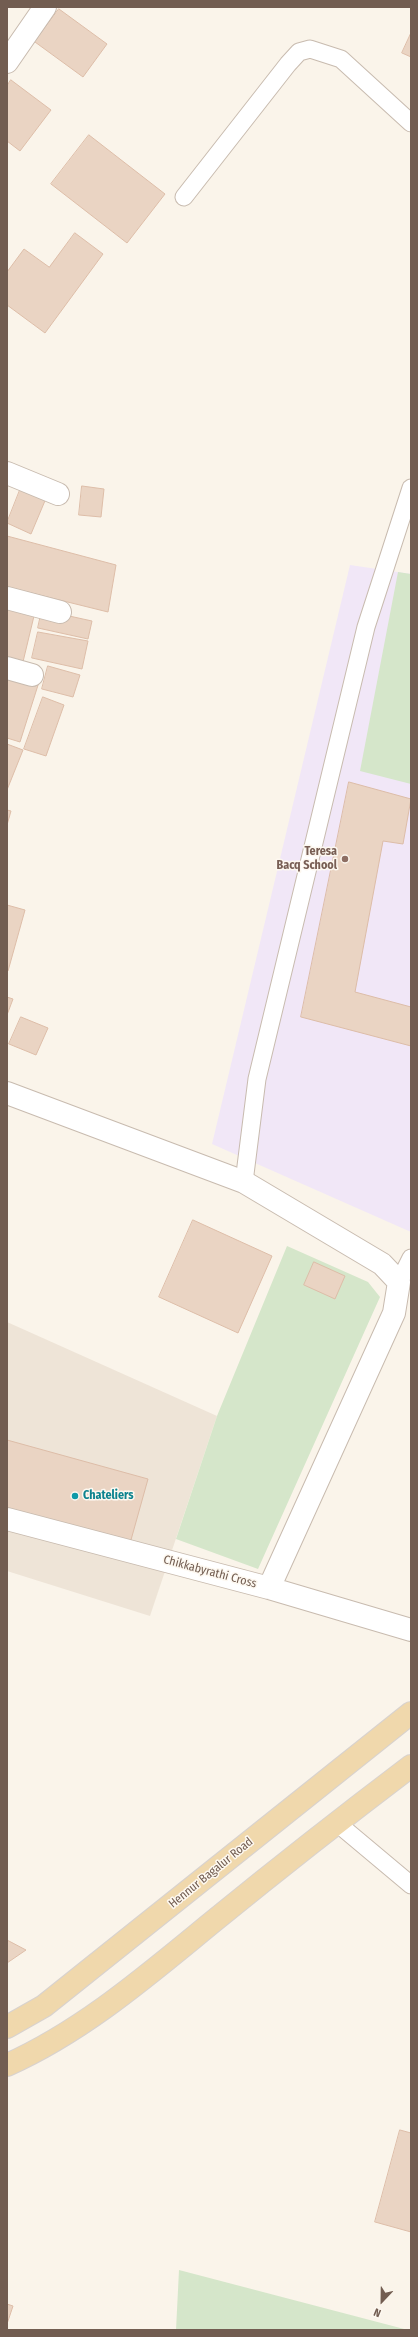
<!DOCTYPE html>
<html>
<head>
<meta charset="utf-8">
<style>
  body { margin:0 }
  #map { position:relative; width:418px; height:2337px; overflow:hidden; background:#faf4ea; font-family:"Fira Sans Condensed",sans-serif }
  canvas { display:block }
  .frame { position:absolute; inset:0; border:8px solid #725d51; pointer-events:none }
  .north { position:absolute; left:362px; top:2281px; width:40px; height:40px; -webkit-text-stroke:3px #fdf8f0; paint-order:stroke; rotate:202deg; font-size:11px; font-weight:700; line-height:16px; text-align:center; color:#725d51 }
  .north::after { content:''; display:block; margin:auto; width:14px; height:18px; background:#725d51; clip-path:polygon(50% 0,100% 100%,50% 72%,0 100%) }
</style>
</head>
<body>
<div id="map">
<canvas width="418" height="2337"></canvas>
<div class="frame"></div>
<div class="north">N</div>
</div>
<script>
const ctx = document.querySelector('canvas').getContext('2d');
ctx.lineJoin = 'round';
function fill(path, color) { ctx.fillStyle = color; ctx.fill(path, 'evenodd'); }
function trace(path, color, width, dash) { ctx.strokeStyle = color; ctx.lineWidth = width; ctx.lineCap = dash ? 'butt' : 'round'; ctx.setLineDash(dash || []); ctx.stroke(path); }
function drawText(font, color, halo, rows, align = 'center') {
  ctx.font = font + ' "Fira Sans Condensed",sans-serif'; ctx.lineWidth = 3; ctx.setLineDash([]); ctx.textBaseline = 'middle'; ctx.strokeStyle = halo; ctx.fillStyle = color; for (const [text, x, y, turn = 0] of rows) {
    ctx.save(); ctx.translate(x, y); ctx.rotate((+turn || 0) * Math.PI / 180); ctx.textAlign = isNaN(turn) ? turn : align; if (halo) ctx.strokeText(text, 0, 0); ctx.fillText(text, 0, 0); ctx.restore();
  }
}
fill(new Path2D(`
  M7,1322L217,1416L150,1616L7,1571Z`), '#eee4d7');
fill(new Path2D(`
  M350,565L411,574V1232L212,1144Z`), '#f1e7f7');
fill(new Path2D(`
  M398,572L411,574V784L360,771Z
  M287,1246L368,1282L380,1297L258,1569L176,1539L217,1416Z
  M179,2270L408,2330H176Z`), '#d5e6ca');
const building = new Path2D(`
  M59,9L107,44L83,77L35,42Z
  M411,33V57L402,53Z
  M11,80L51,110L20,151L7,141V86Z
  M89,135L165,194L127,243L51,184Z
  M75,233L103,254L45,333L7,305V272L24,249L49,267Z
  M22,485L47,496L31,534L7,523Z
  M82,486L104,489L101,517L79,515Z
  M7,536L116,565L108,612L7,587Z
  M7,608L34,616L22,666L7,662Z
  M42,610L92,621L88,639L38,628Z
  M38,632L88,641L82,669L32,658Z
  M48,666L80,675L73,697L42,689Z
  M7,672L39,682L20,742L7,738Z
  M43,697L64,705L46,756L24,749Z
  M7,744L23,750L7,790Z
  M349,782L411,799L403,844L383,841L355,992L411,1007V1046L301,1017Z
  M7,810L11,811L7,825Z
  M7,905L25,910L8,971H7Z
  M7,997L13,999L7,1015Z
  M21,1017L48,1028L36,1055L9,1044Z
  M193,1220L272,1256L238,1333L159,1297Z
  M314,1262L345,1276L335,1299L304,1285Z
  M7,1440L148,1479L129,1547L7,1513Z
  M7,1940L26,1950L7,1963Z
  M400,2130L411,2133V2232L375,2222Z
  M7,2304L13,2306L7,2324Z`);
fill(building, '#ead4c3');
trace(building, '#ddbda8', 1);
const service = new Path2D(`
  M184,197L288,64L299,52L310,49L341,59L411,123
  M244,1182L257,1079L366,627L411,488
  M399,1282L411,1258
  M337,1823L411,1885`);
const minor = new Path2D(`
  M7,62L45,7
  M7,473L58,494
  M7,598L60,612
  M7,668L32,675
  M7,1093L244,1182L382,1264L399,1282L394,1313L269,1588
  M7,1519L269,1588L411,1630`);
const primary = new Path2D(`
  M7,2027L44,2006L411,1713
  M7,2065C85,2030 150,1973 215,1920C280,1867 345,1816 411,1766`);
trace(service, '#c8bbaf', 19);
trace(minor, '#c8bbaf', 24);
trace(primary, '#d8d2ce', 24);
trace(service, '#fff', 17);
trace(minor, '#fff', 22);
trace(primary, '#f0d8ac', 22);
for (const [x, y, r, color] of [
  [345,859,4,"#8d6e63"],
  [75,1496,4,"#0f9aa8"]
]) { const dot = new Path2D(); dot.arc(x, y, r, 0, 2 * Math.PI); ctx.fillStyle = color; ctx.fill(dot); trace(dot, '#fdf8f0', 1.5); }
drawText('bold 12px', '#785e54', '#fdf8f0', [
  ["Teresa",337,852],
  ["Bacq School",337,866]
], 'right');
drawText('bold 12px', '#0d838f', '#fdf8f0', [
  ["Chateliers",83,1496]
], 'left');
drawText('12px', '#725d51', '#fdf8f0', [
  ["Chikkabyrathi Cross",210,1572,15],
  ["Hennur Bagalur Road",211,1873,-39]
]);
</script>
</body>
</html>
